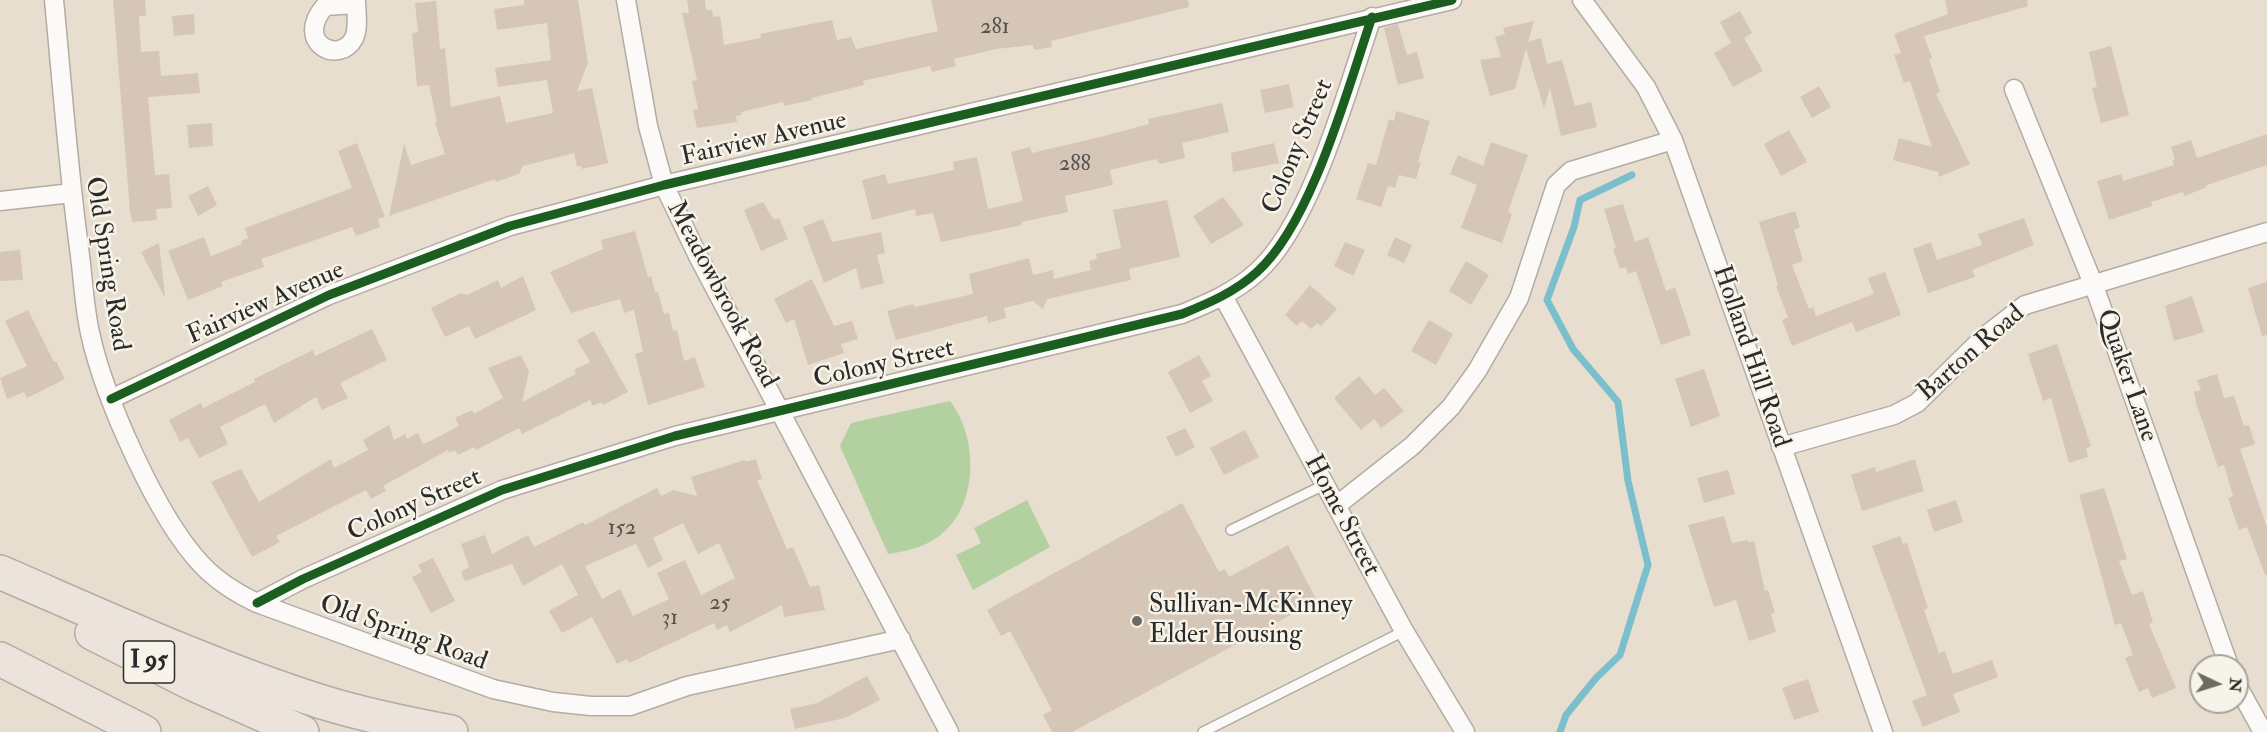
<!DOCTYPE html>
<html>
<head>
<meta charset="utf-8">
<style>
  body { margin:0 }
  #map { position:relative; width:2267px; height:732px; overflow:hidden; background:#e8ded0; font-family:"IM FELL Double Pica",serif }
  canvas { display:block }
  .north { position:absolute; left:2189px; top:654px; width:60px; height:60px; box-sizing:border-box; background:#f7f3e8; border:2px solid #a5a39c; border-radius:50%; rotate:94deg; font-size:16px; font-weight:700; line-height:24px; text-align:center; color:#2b2b2b }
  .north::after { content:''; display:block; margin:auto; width:21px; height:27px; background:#6d6a65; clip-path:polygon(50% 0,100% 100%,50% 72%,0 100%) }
</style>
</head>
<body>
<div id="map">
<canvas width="2267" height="732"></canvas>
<div class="north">N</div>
</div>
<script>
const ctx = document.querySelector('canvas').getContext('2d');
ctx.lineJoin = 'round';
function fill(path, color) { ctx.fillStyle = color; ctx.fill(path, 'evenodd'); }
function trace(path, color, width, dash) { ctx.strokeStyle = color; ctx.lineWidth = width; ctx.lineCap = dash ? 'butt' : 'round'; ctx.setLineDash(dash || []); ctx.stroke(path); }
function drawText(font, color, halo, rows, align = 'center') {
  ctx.font = font + ' "IM FELL Double Pica",serif'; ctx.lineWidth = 5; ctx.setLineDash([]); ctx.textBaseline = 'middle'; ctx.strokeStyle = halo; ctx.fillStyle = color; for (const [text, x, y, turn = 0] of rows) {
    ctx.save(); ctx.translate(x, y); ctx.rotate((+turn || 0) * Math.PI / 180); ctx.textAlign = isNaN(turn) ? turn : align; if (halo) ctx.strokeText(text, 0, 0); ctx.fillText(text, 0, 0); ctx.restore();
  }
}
fill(new Path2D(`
  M950,401C981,441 979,518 928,543C916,549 902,552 888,554L840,446L851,423Z
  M1027,500L1050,547L973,590L956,555L981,543L974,528Z`), '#b3d0a1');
trace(new Path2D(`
  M1560,732L1566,715L1596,678L1620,655L1648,565L1628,481L1618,402L1573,349L1547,300L1574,227L1580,200L1632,175`), '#7bbfcc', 7);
fill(new Path2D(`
  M113,0H145L146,16H139L141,52L159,51L161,76L198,73L200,93L148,97L155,175L169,174L172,208L156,209L157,220L132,222L130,211Z
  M524,0H578L588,63L577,91L592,88L608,163L582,169L581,166L577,167L574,153L523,166L519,174L496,182L495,179L389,216L404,144L411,165L445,154L435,123L437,122L429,85L417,86L412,33L418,32L415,3L436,1L440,49L445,48L451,107L500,96L506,123L553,113L547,80L498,87L495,68L551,60L547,23L497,30L494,9L524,5Z
  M687,0H705L706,10H712L713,17L720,16L724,45L761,38L760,34L832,20L837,40L851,37L856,49L938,31L931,0H1188L1189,7L1051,41L1052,47L1034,50L1033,45L996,49L954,59L956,66L932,72L930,66L863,81L864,85L812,98V100L784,106L783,102L741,112L742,115L736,116L737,122L697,128L693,110L698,109L692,81L697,80L682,13H689Z
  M1945,0H2027L2028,6L1924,36L1932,58L1929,59L1940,92L1936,94L1970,164L1939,177L1938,172L1893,160L1899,138L1932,147L1910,81L1904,83L1894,55L1901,53L1894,34L1948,14Z
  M1740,11L1752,33L1744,38L1763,71L1733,87L1714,53L1731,43L1720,22Z
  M194,14L195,34L174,36L172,16Z
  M1534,21L1528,42L1541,38L1547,64L1562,60L1575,106L1591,102L1597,127L1561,136L1550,88L1544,108L1526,49L1515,89L1490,96L1480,60L1501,57L1495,37L1505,34L1503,28Z
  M1398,24L1407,55L1417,52L1424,78L1398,85L1384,28Z
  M2111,46L2129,115L2101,123L2092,88L2097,87L2089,52Z
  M1289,84L1294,107L1265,113L1260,90Z
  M1819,86L1831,107L1812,118L1800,97Z
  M1222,103L1229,132L1182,143L1185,158L1160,164L1156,159L1110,170L1113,185L1065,196L1068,212L1022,222V225L941,242L933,213L916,216L915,209L872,220L862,180L885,174L888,184L954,170L953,162L977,157L988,209L1023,201L1011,152L1030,147L1032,153L1100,137L1149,124L1148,119Z
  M1396,111L1430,121L1418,162H1421L1416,179L1399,175L1395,188L1388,186L1381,207L1356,199L1368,163L1376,165L1389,119L1394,121Z
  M212,123L213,146L189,148L187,125Z
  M1789,130L1807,162L1781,176L1764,144Z
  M2267,134V165L2207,185L2205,188L2184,196L2183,192L2151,202L2152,206L2109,220L2097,181L2121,174L2123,181L2174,165L2172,160L2175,159L2171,147L2191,140L2197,158Z
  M1491,142L1528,155L1508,212L1512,214L1502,243L1461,228L1477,185L1450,174L1458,155L1483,166Z
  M357,143L385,217L378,219L380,227L356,236L352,227L261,259L264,267L221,282L223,286L188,300L168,251L204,237L211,256L242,244L241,241L248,238L245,228L352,188L338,151Z
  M1274,143L1279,163L1233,172L1231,153Z
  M208,186L217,205L198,216L188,196Z
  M1223,197L1244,225L1211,244L1193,216Z
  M1167,200L1180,257L1129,269L1131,280L1047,299L1043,309L1033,301L1004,308L1006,318L988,323L987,316L896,340L887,311L913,304L915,307L973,294L969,274L1029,258L1033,275L1053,270L1054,279L1091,270L1089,261L1097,259L1096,254L1121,248L1113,210Z
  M763,202L774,220L779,218L788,239L761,251L744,210Z
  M1623,204L1635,242L1648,237L1666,291L1675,287L1691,335L1661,345L1636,271L1628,274L1626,267L1620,269L1613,249L1616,248L1604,209Z
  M1795,211L1800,227L1794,230L1803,261L1792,265L1809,309L1813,307L1816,316L1874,294L1868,278L1885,272L1901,315L1856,332L1852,322L1792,346L1782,320L1788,317L1776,286L1778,285L1759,222Z
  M2024,218L2034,245L1972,270L1975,277L1928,293L1913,249L1931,242L1937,260L1982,245L1978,234Z
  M823,219L832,242L881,232L885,253L877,255L884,283L861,289L856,268L824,283L803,227Z
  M635,231L648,277L651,276L655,292H658L664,314L669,313L673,331L677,330L684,361L695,357L705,387L648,405L635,354L643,352L634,310L624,313L620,299L571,313L550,272L603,249L601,240Z
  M1395,237L1412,245L1404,263L1387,255Z
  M1345,242L1365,250L1353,276L1334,266Z
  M159,243L165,295L164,296L141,252Z
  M20,250L23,280L0,281V252Z
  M1466,261L1489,275L1471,305L1449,291Z
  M523,276L536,310L475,339L469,326L445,337L431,308L461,293L467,295L498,280L501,288Z
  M812,279L834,326L852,321L858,339L841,344L844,353L808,365L794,319L786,323L774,299Z
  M2267,282V335L2262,336L2248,288Z
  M1310,285L1337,309L1321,326L1317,323L1311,329L1302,321L1297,326L1285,315Z
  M2192,296L2204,332L2174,341L2165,306Z
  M28,310L54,362L56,361L65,379L27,398L24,392L7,399L0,378L27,366L5,321Z
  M1429,320L1453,334L1436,365L1411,351Z
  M372,329L387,360L340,383L348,398L322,410L316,397L274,423L265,404L220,427L228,444L199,458L188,438L180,442L169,420L201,403L203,408L255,382L254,379L313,350L315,356Z
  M594,331L628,392L603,405L601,402L593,406L590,400L522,434L519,428L476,450L474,447L458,455L455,450L449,453L448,450L383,486L386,491L371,499L366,490L276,536L280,542L252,557L211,482L241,469L259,502L331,459L334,468L368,450L363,440L389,425L394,440L405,434L407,439L418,433L423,444L430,441L459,426L455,418L472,410L474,414L503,398L488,368L521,355L529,372L522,402L576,374L574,370L590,362L577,340Z
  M2057,344L2091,446L2086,448L2088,457L2069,463L2051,398L2043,401L2028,354Z
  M1199,355L1211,376L1202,381L1213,401L1190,413L1168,372Z
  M1704,369L1720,416L1691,427L1675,379Z
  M2217,374L2224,398L2234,396L2244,426L2249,425L2255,444L2240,449L2267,527V575H2265L2247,527L2239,530L2228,498L2233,496L2224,465L2218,467L2196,403L2194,392L2201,390L2197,380Z
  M1359,376L1375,395L1384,388L1404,411L1381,428L1374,419L1361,430L1334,398Z
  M1185,428L1195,447L1176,457L1166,437Z
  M1245,430L1259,457L1224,475L1210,448Z
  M756,459L762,479L757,480L787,549L793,547L810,587L819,585L825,610L784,617L782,605L730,632L727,625L717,630L714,623L629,663L627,659L617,664L592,617L562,633L549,611L578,595L562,564L523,586L512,564L465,581L461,572L469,567L461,544L485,535L492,554L528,535L534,547L583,522L585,525L657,488L661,496L673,490L697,496L691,477L745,460V462ZM683,523L698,554L719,543L735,578L701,595L685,560L657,573L669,599L633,616L620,589L602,599L585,566L636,544L648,568L663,560L653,538Z
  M1915,459L1924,491L1862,511L1851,475L1875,467L1876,472Z
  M1728,470L1735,494L1704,503L1697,478Z
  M2104,488L2127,559L2119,561L2132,595L2143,591L2153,622L2149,624L2176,688L2152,698L2148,688L2139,692L2125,658L2133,655L2121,623L2115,625L2079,495Z
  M1956,500L1963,522L1934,532L1927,510Z
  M1182,503L1219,572L1225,569L1229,577L1288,545L1317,601L1072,732H1052L1043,715L1052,710L1010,631L1001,636L987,610Z
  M1724,516L1732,543L1748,540V542L1754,541L1765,591L1768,590L1775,613L1771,614L1776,632L1749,641L1736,600L1714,607L1688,525Z
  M1900,536L1903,544L1907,543L1928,608L1924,610L1939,653L1945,651L1953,674L1992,660L1998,677L1953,694L1960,712L1923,727L1912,701L1927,695L1872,546Z
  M433,558L455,601L431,613L412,577L422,572L418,565Z
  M867,676L880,700L845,718L795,729L790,709L817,703Z
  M1808,679L1819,712L1794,720L1782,688Z`), '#d5c6b8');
const service = new Path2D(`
  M1231,530L1324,485
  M1203,732L1404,631`);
const minor = new Path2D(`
  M54,0C62,83 68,166 79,248C83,276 84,306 90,333C104,397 157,518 202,565C218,582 236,593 257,603L493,689L553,702L591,706H630L687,686L901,639
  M356,0C356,11 359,28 354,38C340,66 293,43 325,6L356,4
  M626,0L648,126L664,185L698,256L949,732
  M1582,0L1646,87L1673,140L1883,732
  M2014,89L2094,286L2229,666
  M0,201L72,193
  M1223,296L1404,631L1465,732
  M111,399L329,295L510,226L664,185L1452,0
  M1781,447L1894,415L1917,403L1985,336L2025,305L2267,232
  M1336,506L1412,446L1451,407L1477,371L1519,298L1556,185L1571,171L1673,140
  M257,603L303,579L502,490L675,436L1182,314C1209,303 1235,292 1257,272C1312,223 1348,87 1372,17
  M2237,685L2263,732`);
const motorway = new Path2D(`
  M0,572C106,618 212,667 322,702C364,715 408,724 451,732
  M92,633L193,684L302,732
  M0,659L144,732`);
trace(service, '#b3aca3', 12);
trace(minor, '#b3aca3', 21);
trace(motorway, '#b3aca3', 36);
trace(service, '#fcfaf8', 9);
trace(minor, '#fcfaf8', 18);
trace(motorway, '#ece4dc', 33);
trace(new Path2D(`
  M111,399L329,295L510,226L664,185L1452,0
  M257,603L303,579L502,490L675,436L1182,314C1209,303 1235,292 1257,272C1312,223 1348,87 1372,17`), '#1b5e20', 9);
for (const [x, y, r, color] of [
  [1137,621,6,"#6d6a65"]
]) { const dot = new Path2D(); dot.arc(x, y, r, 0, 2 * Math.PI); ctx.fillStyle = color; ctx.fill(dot); trace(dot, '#f7f3e8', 2); }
drawText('22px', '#56524f', null, [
  ["281",995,28],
  ["288",1075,165],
  ["152",622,529],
  ["25",720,604],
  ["31",670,619]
]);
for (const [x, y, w] of [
  [149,662,51]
]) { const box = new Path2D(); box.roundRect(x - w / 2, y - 21, w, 42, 4.5); ctx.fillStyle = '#f7f3e8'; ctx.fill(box); trace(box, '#2b2b2b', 1.5); }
drawText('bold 24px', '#2b2b2b', null, [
  ["I 95",149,662]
]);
drawText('26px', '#2b2b2b', '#f7f3e8', [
  ["Fairview Avenue",764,140,-13],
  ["Colony Street",1299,147,-67],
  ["Old Spring Road",106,264,81],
  ["Meadowbrook Road",721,295,62],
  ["Fairview Avenue",266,304,-24],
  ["Barton Road",1972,354,-41],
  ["Holland Hill Road",1750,357,71],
  ["Colony Street",884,365,-13],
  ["Quaker Lane",2126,376,71],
  ["Colony Street",415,506,-24],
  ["Home Street",1341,516,62],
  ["Old Spring Road",403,634,20]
]);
drawText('26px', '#2b2b2b', '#f7f3e8', [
  ["Sullivan-McKinney",1149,606],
  ["Elder Housing",1149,636]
], 'left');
</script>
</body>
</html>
